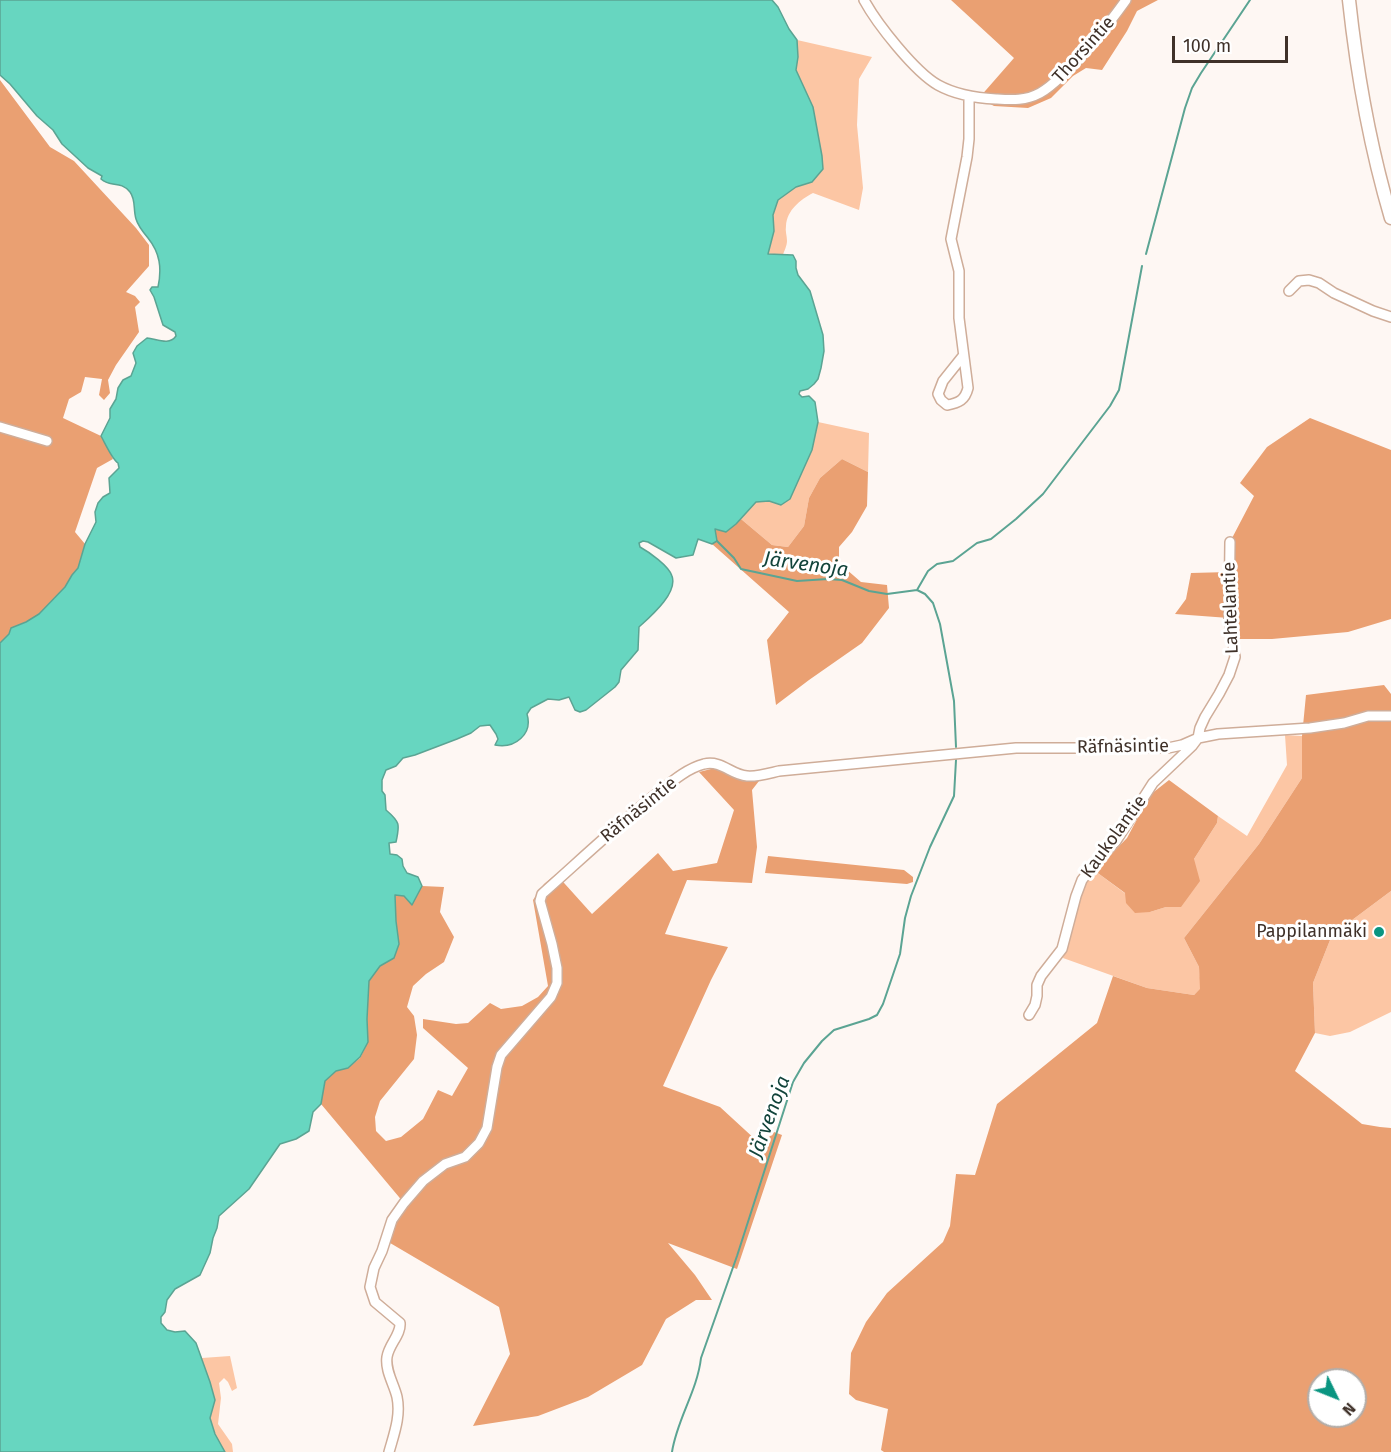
<!DOCTYPE html>
<html>
<head>
<meta charset="utf-8">
<style>
  body { margin:0 }
  #map { position:relative; width:1391px; height:1452px; overflow:hidden; background:#fef7f3; font-family:"Fira Sans",sans-serif }
  canvas { display:block }
  .north { position:absolute; left:1307px; top:1368px; width:60px; height:60px; box-sizing:border-box; background:#fff; border:2px solid #b2ada9; border-radius:50%; rotate:133deg; font-size:16px; font-weight:700; line-height:24px; text-align:center; color:#3f3129 }
  .north::after { content:''; display:block; margin:auto; width:21px; height:27px; background:#0a9581; clip-path:polygon(50% 0,100% 100%,50% 72%,0 100%) }
  .scale { position:absolute; left:1172px; top:36px; width:116px; height:27px; box-sizing:border-box; border:3px solid #3f3129; border-top:0; padding-left:8px; font-size:18px; line-height:21px; white-space:nowrap; color:#3f3129; -webkit-text-stroke:4px #fff; paint-order:stroke }
</style>
</head>
<body>
<div id="map">
<canvas width="1391" height="1452"></canvas>
<div class="north">N</div>
<div class="scale">100 m</div>
</div>
<script>
const ctx = document.querySelector('canvas').getContext('2d');
ctx.lineJoin = 'round';
function fill(path, color) { ctx.fillStyle = color; ctx.fill(path, 'evenodd'); }
function trace(path, color, width, dash) { ctx.strokeStyle = color; ctx.lineWidth = width; ctx.lineCap = dash ? 'butt' : 'round'; ctx.setLineDash(dash || []); ctx.stroke(path); }
function drawText(font, color, halo, rows, align = 'center') {
  ctx.font = font + ' "Fira Sans",sans-serif'; ctx.lineWidth = 6; ctx.setLineDash([]); ctx.textBaseline = 'middle'; ctx.strokeStyle = halo; ctx.fillStyle = color; for (const [text, x, y, turn = 0] of rows) {
    ctx.save(); ctx.translate(x, y); ctx.rotate((+turn || 0) * Math.PI / 180); ctx.textAlign = isNaN(turn) ? turn : align; if (halo) ctx.strokeText(text, 0, 0); ctx.fillText(text, 0, 0); ctx.restore();
  }
}
fill(new Path2D(`
  M766,38L797,40L872,57L859,79L857,125L863,188L859,210L813,193C800,200 787,210 786,226C785,231 787,236 787,241C787,246 784,251 783,255L748,259Z
  M818,422L869,433L868,472L842,459L820,478L809,498L804,526L788,547L772,545L741,519L756,501L803,431Z
  M1285,735L1302,736V778L1259,844L1184,938L1199,967L1201,989L1194,995L1147,988L1063,958L1073,912L1082,889L1095,871L1150,912L1166,907L1194,859L1217,823L1218,816L1247,836L1287,765Z
  M1391,891V1012L1350,1032L1330,1036L1315,1033L1313,983L1332,935Z
  M196,1343L202,1358L230,1356L237,1388L232,1391L228,1382L224,1378L219,1383L221,1398L218,1424L232,1444L233,1452H161Z`), '#fcc6a4');
fill(new Path2D(`
  M951,0H1158L1137,11L1127,31L1102,70L1086,68L1073,76L1051,98L1028,108L994,106L979,98L1014,58Z
  M0,80L50,147L74,161L136,228L149,245V266L126,292L135,296L140,302L135,307L139,332L116,365L108,380L110,393L104,400L99,395L102,379L85,377L81,392L69,399L63,418L101,436C105,444 110,451 113,459L97,468L75,532L85,544L78,568L72,575L65,587L39,614L26,622L11,628L9,634L0,643Z
  M1310,418L1391,450V619L1348,632L1272,639H1233L1229,618L1175,614L1186,599L1191,573L1229,572L1230,542L1254,496L1240,483L1267,447Z
  M842,459L868,472L867,506L852,532L839,547V563L861,582L887,585L889,608L862,643L809,680L776,705L767,640L789,612L712,544L717,541L715,529L736,524L741,519L772,545L788,547L804,526L809,498L820,478Z
  M1384,685L1391,694V891L1332,935L1313,983L1315,1033L1295,1071L1362,1124L1380,1127L1391,1128V1452H884L881,1450L888,1409L856,1400L849,1394L851,1353L866,1322L887,1293L943,1242L950,1226L956,1174L975,1175L997,1104L1097,1023L1113,976L1147,988L1194,995L1200,989L1199,967L1184,938L1259,844L1302,778V736L1306,695ZM1319,1380H1355V1416H1319Z
  M715,768L749,781H759L752,790L757,847L752,883L687,880L665,934L728,947L711,980L663,1086L720,1107L757,1141L767,1139L774,1132L782,1135L737,1269L668,1243L695,1275L712,1300H696L666,1319L642,1365L588,1397L538,1416L473,1426L510,1354L499,1307L385,1240L404,1203L321,1104L325,1081L336,1071L348,1068L360,1058L368,1042L367,1019L369,981L380,966L394,958L399,944L396,921L395,894L404,896L412,905L422,886L444,887L440,912L454,937L444,962L426,974L413,986L407,1007L414,1016L417,1035L414,1059L380,1101L375,1117L376,1131L386,1141L401,1137L423,1119L438,1090L452,1096L468,1068L423,1028V1019L456,1024L468,1023L490,1003L501,1009L522,1006L538,997L548,986L533,900L544,884L556,874L592,914L658,853L673,871L717,863L734,810L699,772Z
  M1169,780L1218,816L1217,823L1194,859L1200,881L1181,907H1166L1150,912L1135,913L1126,903L1125,893L1095,871L1127,838L1150,795Z
  M768,856L904,870L913,877V882L907,884L765,873Z`), '#eaa072');
const water = new Path2D(`
  M0,0H772L778,7L789,29L797,40L798,57L796,70L813,107L822,156L823,169L812,182L796,187L778,200L773,215L774,231L768,254L793,255L796,261V268L798,275L810,291L823,335L824,351L821,368L818,379L814,384L808,389L800,391L799,394L802,397L809,396L815,402L818,422L812,450L790,499L781,505L769,501L756,502L736,524L726,532L715,529L717,541L712,544L698,539L693,555L676,558L648,542L643,541L639,543L640,547C649,552 669,566 672,576C678,593 651,616 639,627L638,650L621,670L619,682L615,687L586,710L580,712L575,710L569,697L559,700L548,699L531,708L527,714C533,734 515,749 495,745L498,739L496,734L490,725L480,726L471,733L457,739L415,755L403,758L396,766L386,770L382,780V791L385,795L386,810C400,822 400,824 396,842L389,843L390,854L397,855L402,859L403,866L407,873L418,877L422,886L412,905L404,896L395,895L396,921L399,944L394,958L380,966L369,981L367,1019L368,1042L360,1057L348,1068L336,1071L325,1081L321,1104L313,1112L309,1131L296,1139L280,1144L249,1189L219,1216L217,1228L213,1238L210,1253L200,1275L175,1289L167,1300L165,1312L161,1317V1323L167,1330L175,1332L185,1331L196,1343L210,1382L215,1400L210,1418L215,1434L225,1452H0V643L9,634L11,628L26,622L39,614L65,587L72,575L78,568L85,544L96,522L95,512L98,503L103,497L110,493L109,478L119,468L118,463C112,459 105,443 101,436L110,418V409L116,399L118,388L123,380L131,376L136,363L133,353L137,346L147,338C157,339 169,346 176,336L175,332L163,325L154,297L150,290L152,287H158C162,268 160,253 148,238C143,232 138,226 136,219C133,209 136,200 130,192C120,180 111,188 101,179L102,176L88,168L62,144L53,130L37,116L10,84L0,75Z`);
fill(water, '#67d6c0');
trace(water, '#5ba493', 1.5);
trace(new Path2D(`
  M1146,254L1185,108L1192,88L1201,73L1250,0
  M717,541L734,558L741,569L797,581L828,579L842,580L869,591L887,594L917,590L925,594L933,603L940,624L954,701L956,747
  M917,590L928,571L937,564L953,561L977,543L991,539L1016,519L1043,494L1110,406L1119,390L1142,266
  M672,1452C677,1419 697,1392 701,1358L737,1256L793,1082L804,1063L822,1041L834,1030L869,1019L877,1015L883,1004L900,954L905,918L911,896L930,847L954,796L956,760`), '#5ba493', 2);
const street = new Path2D(`
  M864,0C877,24 915,72 938,85C956,95 976,98 996,99C1012,100 1025,101 1040,93C1051,87 1059,78 1068,70C1090,48 1108,25 1126,0
  M1289,291L1299,281L1309,280L1319,283L1334,293L1373,311L1391,317
  M963,356L943,381L938,394L941,400L947,405C959,403 965,400 968,388L959,318V271L951,239L967,157L969,139V96
  M0,427L47,441
  M1029,1015L1035,1005L1037,996V985L1041,976L1062,949L1076,896L1082,880L1094,864L1116,841L1153,783L1192,746L1198,738L1200,728L1205,717L1219,694L1229,675L1235,657L1229,618L1230,542
  M389,1452C394,1434 401,1416 397,1397C394,1384 385,1371 387,1357C389,1344 401,1335 400,1323L375,1302L370,1287L374,1268L382,1251L392,1220L404,1203L423,1181L445,1164L465,1157L479,1143L487,1128L497,1067L501,1055L551,997L557,983V968L552,944L540,901L542,894C578,862 613,829 650,799C666,787 684,769 704,764C722,760 731,775 747,776C757,777 770,773 779,771L1016,748H1168L1182,745L1198,738L1218,734L1310,728L1344,723L1368,716H1391`);
const secondary = new Path2D(`
  M1349,0C1357,74 1370,147 1391,218`);
trace(street, '#cfad99', 12);
trace(secondary, '#cfad99', 15);
trace(street, '#fff', 9);
trace(secondary, '#fff', 12);
for (const [x, y, r, color] of [
  [1379,932,6,"#0a9581"]
]) { const dot = new Path2D(); dot.arc(x, y, r, 0, 2 * Math.PI); ctx.fillStyle = color; ctx.fill(dot); trace(dot, '#fff', 2); }
drawText('18px', '#3f3129', '#fff', [
  ["Thorsintie",1084,50,-48],
  ["Lahtelantie",1231,608,-92],
  ["Räfnäsintie",1123,747,-1],
  ["Räfnäsintie",639,810,-39],
  ["Kaukolantie",1114,837,-54]
]);
drawText('18px', '#3f3129', '#fff', [
  ["Pappilanmäki",1367,932]
], 'right');
drawText('italic 20px', '#12443b', '#fff', [
  ["Järvenoja",806,565,8],
  ["Järvenoja",770,1117,-70]
]);
</script>
</body>
</html>
